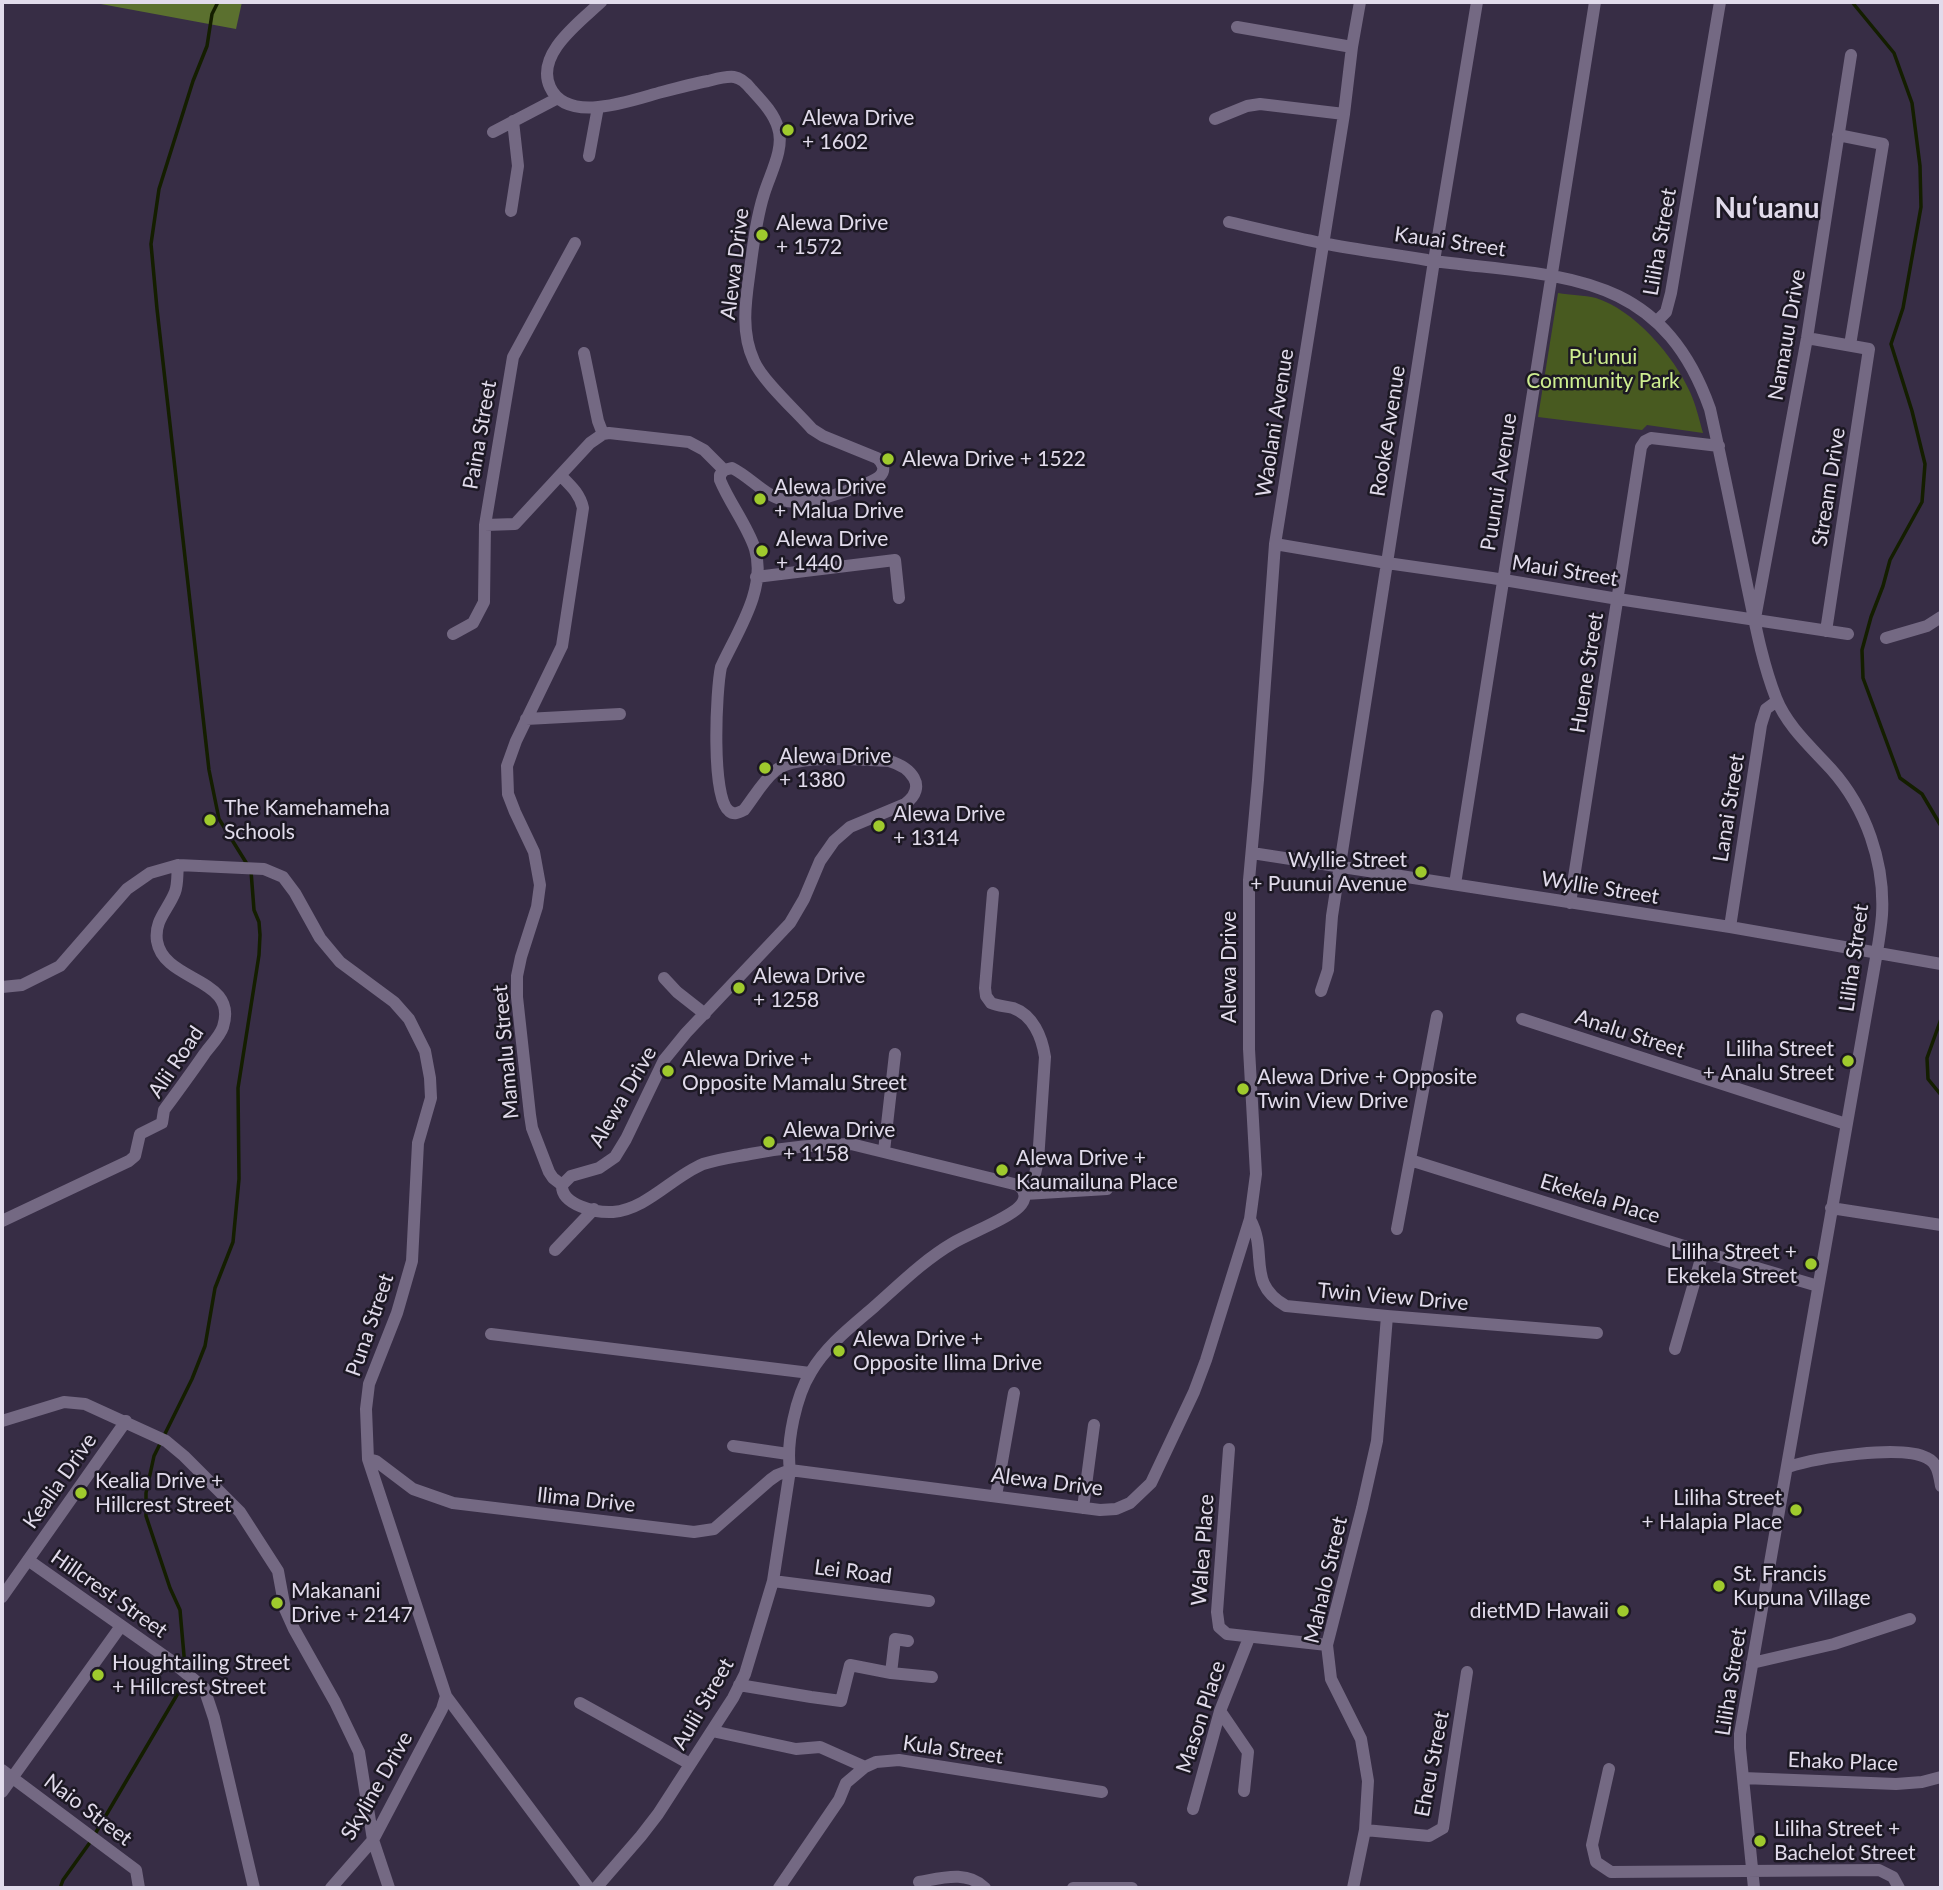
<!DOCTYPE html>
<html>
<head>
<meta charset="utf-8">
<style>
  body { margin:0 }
  #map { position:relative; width:1943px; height:1890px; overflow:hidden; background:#372d45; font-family:Lato,sans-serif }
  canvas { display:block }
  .frame { position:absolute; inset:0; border:4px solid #e1dbeb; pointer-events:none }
</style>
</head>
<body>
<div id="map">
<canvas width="1943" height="1890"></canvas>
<div class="frame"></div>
</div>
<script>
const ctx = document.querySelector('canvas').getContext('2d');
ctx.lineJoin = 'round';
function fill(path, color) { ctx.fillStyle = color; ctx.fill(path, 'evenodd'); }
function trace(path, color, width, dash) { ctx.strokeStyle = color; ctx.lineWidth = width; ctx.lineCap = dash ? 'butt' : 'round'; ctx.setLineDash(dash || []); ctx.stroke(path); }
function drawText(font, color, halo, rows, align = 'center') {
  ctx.font = font + ' Lato,sans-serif'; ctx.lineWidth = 5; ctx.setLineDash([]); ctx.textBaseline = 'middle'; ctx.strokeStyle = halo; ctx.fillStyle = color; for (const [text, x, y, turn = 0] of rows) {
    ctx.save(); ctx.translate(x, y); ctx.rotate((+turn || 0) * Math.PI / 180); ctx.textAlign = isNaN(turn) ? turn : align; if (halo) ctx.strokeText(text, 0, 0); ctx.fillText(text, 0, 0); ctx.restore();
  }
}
fill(new Path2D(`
  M1558,293C1570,295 1584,295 1596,298C1634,310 1674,356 1690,392C1696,405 1699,419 1703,433L1647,425L1642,430L1538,417Z`), '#485a20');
fill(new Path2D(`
  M90,2H242L236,29Z`), '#5b702f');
trace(new Path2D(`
  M218,2L212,14L207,46L193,81L159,189L151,244L157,309L209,770L219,819L247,864
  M1852,2L1894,53L1912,103L1920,166L1921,207L1903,308L1891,344L1912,411L1925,464L1922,502L1890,560L1883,586L1871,617L1862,650L1863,678L1900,778L1922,794L1941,826
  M1941,1019L1927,1058L1928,1079L1941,1095
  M185,1667L180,1610L170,1588L146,1516V1493L154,1456L192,1379L205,1346L215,1288L233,1242L239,1179L238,1088L259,955L260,935L259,922L254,910L251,871
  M95,1834L187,1678
  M60,1888L63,1880L91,1841`), '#141e00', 3.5);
trace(new Path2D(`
  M601,2C580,22 535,54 550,87C567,125 632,100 662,92C677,88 692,84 708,81C716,79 726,76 734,77C741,78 747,84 751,89C761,100 774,113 778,128C785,148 770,174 764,194C757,216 754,239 751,262C747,294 739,329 754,361C762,380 797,412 812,429L823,436L877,458C883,463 886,470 880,476C872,484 821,500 809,501C802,502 794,502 787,501C764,496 752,478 732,468L724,470
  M1237,27L1352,47
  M1215,119L1247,106L1260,104L1344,114
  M493,132L558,98
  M1838,135L1883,144L1850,345
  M589,156L598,107
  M511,211L518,166L513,121
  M1229,222C1260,229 1291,237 1322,243C1357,250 1392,254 1427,260C1554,278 1659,265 1710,409C1723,467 1735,526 1747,585C1755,623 1762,662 1776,698C1787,726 1811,747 1831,769C1866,808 1885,863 1882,915C1881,928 1879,940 1877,952L1740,1734V1748L1754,1888
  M1656,322L1666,312L1671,293L1720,2
  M1807,338L1869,349L1826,631
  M584,353L598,421L603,434
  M561,476C571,486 580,494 583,508L562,646L516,741L507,766L508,794L515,812L534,852L540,885L537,907L521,957L517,976V997L530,1115L532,1128L549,1172L553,1178L562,1185
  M485,525L515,524L590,443L603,434L609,433L689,442L704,450L724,470
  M1275,544L1387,563L1492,578L1618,599L1848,634
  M756,577L895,560L899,598
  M1756,613L1807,338L1851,55
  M453,634L473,623L484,602L485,525L513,357L575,243
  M1886,638L1927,626L1941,617
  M526,719L620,714
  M1252,853L1730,927L1941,964
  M1455,884L1595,2
  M993,893L985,988L986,996L991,1003C998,1006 1005,1006 1013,1008C1033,1015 1042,1037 1045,1057L1038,1161L1034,1178L1025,1194
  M1570,903L1641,447L1645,441L1651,438L1719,446
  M1730,927L1761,725L1766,709L1777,701
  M664,978L677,992L705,1014
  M2,987L22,985L60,966L127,889L150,873L178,865L264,869L283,877L295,893L320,938L340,962L394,1002L409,1019L425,1051L430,1078L431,1098L418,1143L412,1261L397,1313L369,1384L366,1409L368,1459L446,1696L589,1888
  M1321,991L1328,970L1332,916L1434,261L1477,2
  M1522,1019L1846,1124
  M884,1151L895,1054
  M1410,1160L1703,1252L1818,1286
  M562,1185C561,1205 596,1213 613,1212C647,1209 672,1177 703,1164C718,1159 734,1157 750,1154C783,1148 817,1144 851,1144L1018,1185C1026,1191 1027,1199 1019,1207C1007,1219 970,1233 953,1243C924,1260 900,1284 874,1307C852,1326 826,1346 811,1372C796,1396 786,1442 790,1470L773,1581L745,1674L733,1698L658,1814L641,1836L596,1888
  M562,1185L571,1176L599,1168L615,1157L626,1139L664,1060L686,1033L790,923L804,899L820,861L834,841L850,827L905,804C929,786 910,767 889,761C862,760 794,753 775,771C763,781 754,797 744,810C738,813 734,815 729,811C711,798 716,690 721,667C737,632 767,589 755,549C747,525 730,504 720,480V475L724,470
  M1025,1194L1107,1189
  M1831,1208L1941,1225
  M1250,1219C1269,1254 1245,1282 1286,1306L1387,1316L1597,1333
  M2,1221L129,1161L135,1156L140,1134L162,1123L164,1110C178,1091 192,1072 205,1053C211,1045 220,1036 223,1027C239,977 164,983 157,941C154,920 168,910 175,892C178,884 177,874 178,865
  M1397,1229L1437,1016
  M555,1250L594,1209
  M491,1334L810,1373
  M1675,1349L1703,1252
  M2,1421L64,1402L85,1404L166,1441L184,1456L240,1512L278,1571L285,1609L294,1629L335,1702L359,1752L373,1840L389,1888
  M733,1446L788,1454
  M1229,1449L1217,1612L1219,1627L1227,1634L1327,1645
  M368,1459L376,1461L413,1489L453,1503L694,1532L714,1529L770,1480L777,1475L790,1470L1100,1510L1116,1509L1130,1503L1151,1483L1194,1392L1206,1360L1250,1219L1256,1174L1249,1049V880L1258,780L1275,544L1344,114L1352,47L1360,2
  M1788,1467C1816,1458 1901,1444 1927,1458C1938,1463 1939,1475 1941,1486
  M996,1496L1014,1393
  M1083,1508L1094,1425
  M28,1560L170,1660L204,1688L214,1718L254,1888
  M773,1581L929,1601
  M2,1597L126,1421
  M1752,1663L1834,1644L1910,1619
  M891,1673L895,1639L908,1641
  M739,1685L811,1697L841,1701L850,1665L891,1673L932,1677
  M580,1703L690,1764
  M1220,1711L1248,1752L1244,1791
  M712,1731L796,1749L820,1747L865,1767
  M1609,1769L1592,1845L1596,1862L1611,1872L1879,1870L1893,1877L1899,1888
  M2,1770L136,1870L139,1888
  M1743,1778L1896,1784L1922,1782L1941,1777
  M2,1792L121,1626
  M1193,1809L1220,1711L1249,1638
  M1365,1830L1429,1836L1443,1828L1467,1672
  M919,1882C942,1878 967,1870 985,1888
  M331,1888L373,1840L442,1709L446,1696
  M779,1888L839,1800L846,1783L865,1767L876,1762L899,1760L1102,1792
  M1073,1888H1132
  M1353,1888L1365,1830L1368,1781L1361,1739L1331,1679L1327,1645L1362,1508L1377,1441L1387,1316`), '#746983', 12);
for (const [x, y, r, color] of [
  [788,130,7,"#9fca2d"],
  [762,235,7,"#9fca2d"],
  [888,459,7,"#9fca2d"],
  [760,499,7,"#9fca2d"],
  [762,551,7,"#9fca2d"],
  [765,768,7,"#9fca2d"],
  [210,820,7,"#9fca2d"],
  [879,826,7,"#9fca2d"],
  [1421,872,7,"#9fca2d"],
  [739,988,7,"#9fca2d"],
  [1848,1061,7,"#9fca2d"],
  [668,1071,7,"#9fca2d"],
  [1243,1089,7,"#9fca2d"],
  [769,1142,7,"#9fca2d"],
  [1002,1170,7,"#9fca2d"],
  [1811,1264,7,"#9fca2d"],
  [839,1351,7,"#9fca2d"],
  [81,1493,7,"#9fca2d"],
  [1796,1510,7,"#9fca2d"],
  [1719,1586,7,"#9fca2d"],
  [277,1603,7,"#9fca2d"],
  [1623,1611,7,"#9fca2d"],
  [98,1675,7,"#9fca2d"],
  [1760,1841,7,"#9fca2d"]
]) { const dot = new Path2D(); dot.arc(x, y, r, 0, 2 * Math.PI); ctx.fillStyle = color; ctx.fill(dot); trace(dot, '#1c1823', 2.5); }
drawText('21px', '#e1dbeb', '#1c1823', [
  ["Alewa Drive",802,118],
  ["+ 1602",802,142],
  ["Alewa Drive",776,223],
  ["+ 1572",776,247],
  ["Alewa Drive + 1522",902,459],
  ["Alewa Drive",774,487],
  ["+ Malua Drive",774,511],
  ["Alewa Drive",776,539],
  ["+ 1440",776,563],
  ["Alewa Drive",779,756],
  ["+ 1380",779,780],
  ["The Kamehameha",224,808],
  ["Schools",224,832],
  ["Alewa Drive",893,814],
  ["+ 1314",893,838],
  ["Wyllie Street",1407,860,"right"],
  ["+ Puunui Avenue",1407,884,"right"],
  ["Alewa Drive",753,976],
  ["+ 1258",753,1000],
  ["Liliha Street",1834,1049,"right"],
  ["+ Analu Street",1834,1073,"right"],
  ["Alewa Drive +",682,1059],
  ["Opposite Mamalu Street",682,1083],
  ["Alewa Drive + Opposite",1257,1077],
  ["Twin View Drive",1257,1101],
  ["Alewa Drive",783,1130],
  ["+ 1158",783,1154],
  ["Alewa Drive +",1016,1158],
  ["Kaumailuna Place",1016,1182],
  ["Liliha Street +",1797,1252,"right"],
  ["Ekekela Street",1797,1276,"right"],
  ["Alewa Drive +",853,1339],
  ["Opposite Ilima Drive",853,1363],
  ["Kealia Drive +",95,1481],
  ["Hillcrest Street",95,1505],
  ["Liliha Street",1782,1498,"right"],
  ["+ Halapia Place",1782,1522,"right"],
  ["St. Francis",1733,1574],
  ["Kupuna Village",1733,1598],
  ["Makanani",291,1591],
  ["Drive + 2147",291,1615],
  ["dietMD Hawaii",1609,1611,"right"],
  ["Houghtailing Street",112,1663],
  ["+ Hillcrest Street",112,1687],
  ["Liliha Street +",1774,1829],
  ["Bachelot Street",1774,1853]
], 'left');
drawText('21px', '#e1dbeb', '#1c1823', [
  ["Kauai Street",1450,242,8],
  ["Liliha Street",1660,242,-80],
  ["Alewa Drive",735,264,-83],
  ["Namauu Drive",1787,335,-80],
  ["Waolani Avenue",1275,423,-81],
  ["Rooke Avenue",1388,431,-81],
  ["Paina Street",480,435,-80],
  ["Puunui Avenue",1499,482,-81],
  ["Stream Drive",1829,487,-81],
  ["Maui Street",1565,571,9],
  ["Huene Street",1587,673,-81],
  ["Lanai Street",1729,808,-81],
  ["Wyllie Street",1600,888,9],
  ["Liliha Street",1854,958,-82],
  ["Alewa Drive",1229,967,-90],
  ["Analu Street",1630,1034,18],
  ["Mamalu Street",506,1052,-95],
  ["Alii Road",176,1062,-56],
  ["Alewa Drive",623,1097,-60],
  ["Ekekela Place",1600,1199,17],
  ["Twin View Drive",1393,1297,5],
  ["Puna Street",370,1325,-71],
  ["Kealia Drive",60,1481,-55],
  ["Alewa Drive",1047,1482,7],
  ["Ilima Drive",586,1500,6],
  ["Walea Place",1203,1550,-86],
  ["Lei Road",853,1572,7],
  ["Mahalo Street",1326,1580,-77],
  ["Hillcrest Street",109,1594,35],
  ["Liliha Street",1731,1682,-81],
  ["Aulii Street",703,1704,-60],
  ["Mason Place",1201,1717,-72],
  ["Kula Street",953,1750,8],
  ["Ehako Place",1843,1762,2],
  ["Eheu Street",1432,1764,-79],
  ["Skyline Drive",377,1786,-60],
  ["Naio Street",88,1810,37]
]);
drawText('21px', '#ceee90', '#1c1823', [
  ["Pu'unui",1603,357],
  ["Community Park",1603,381]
]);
drawText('bold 28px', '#e1dbeb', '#1c1823', [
  ["Nuʻuanu",1767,209]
]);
</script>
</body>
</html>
